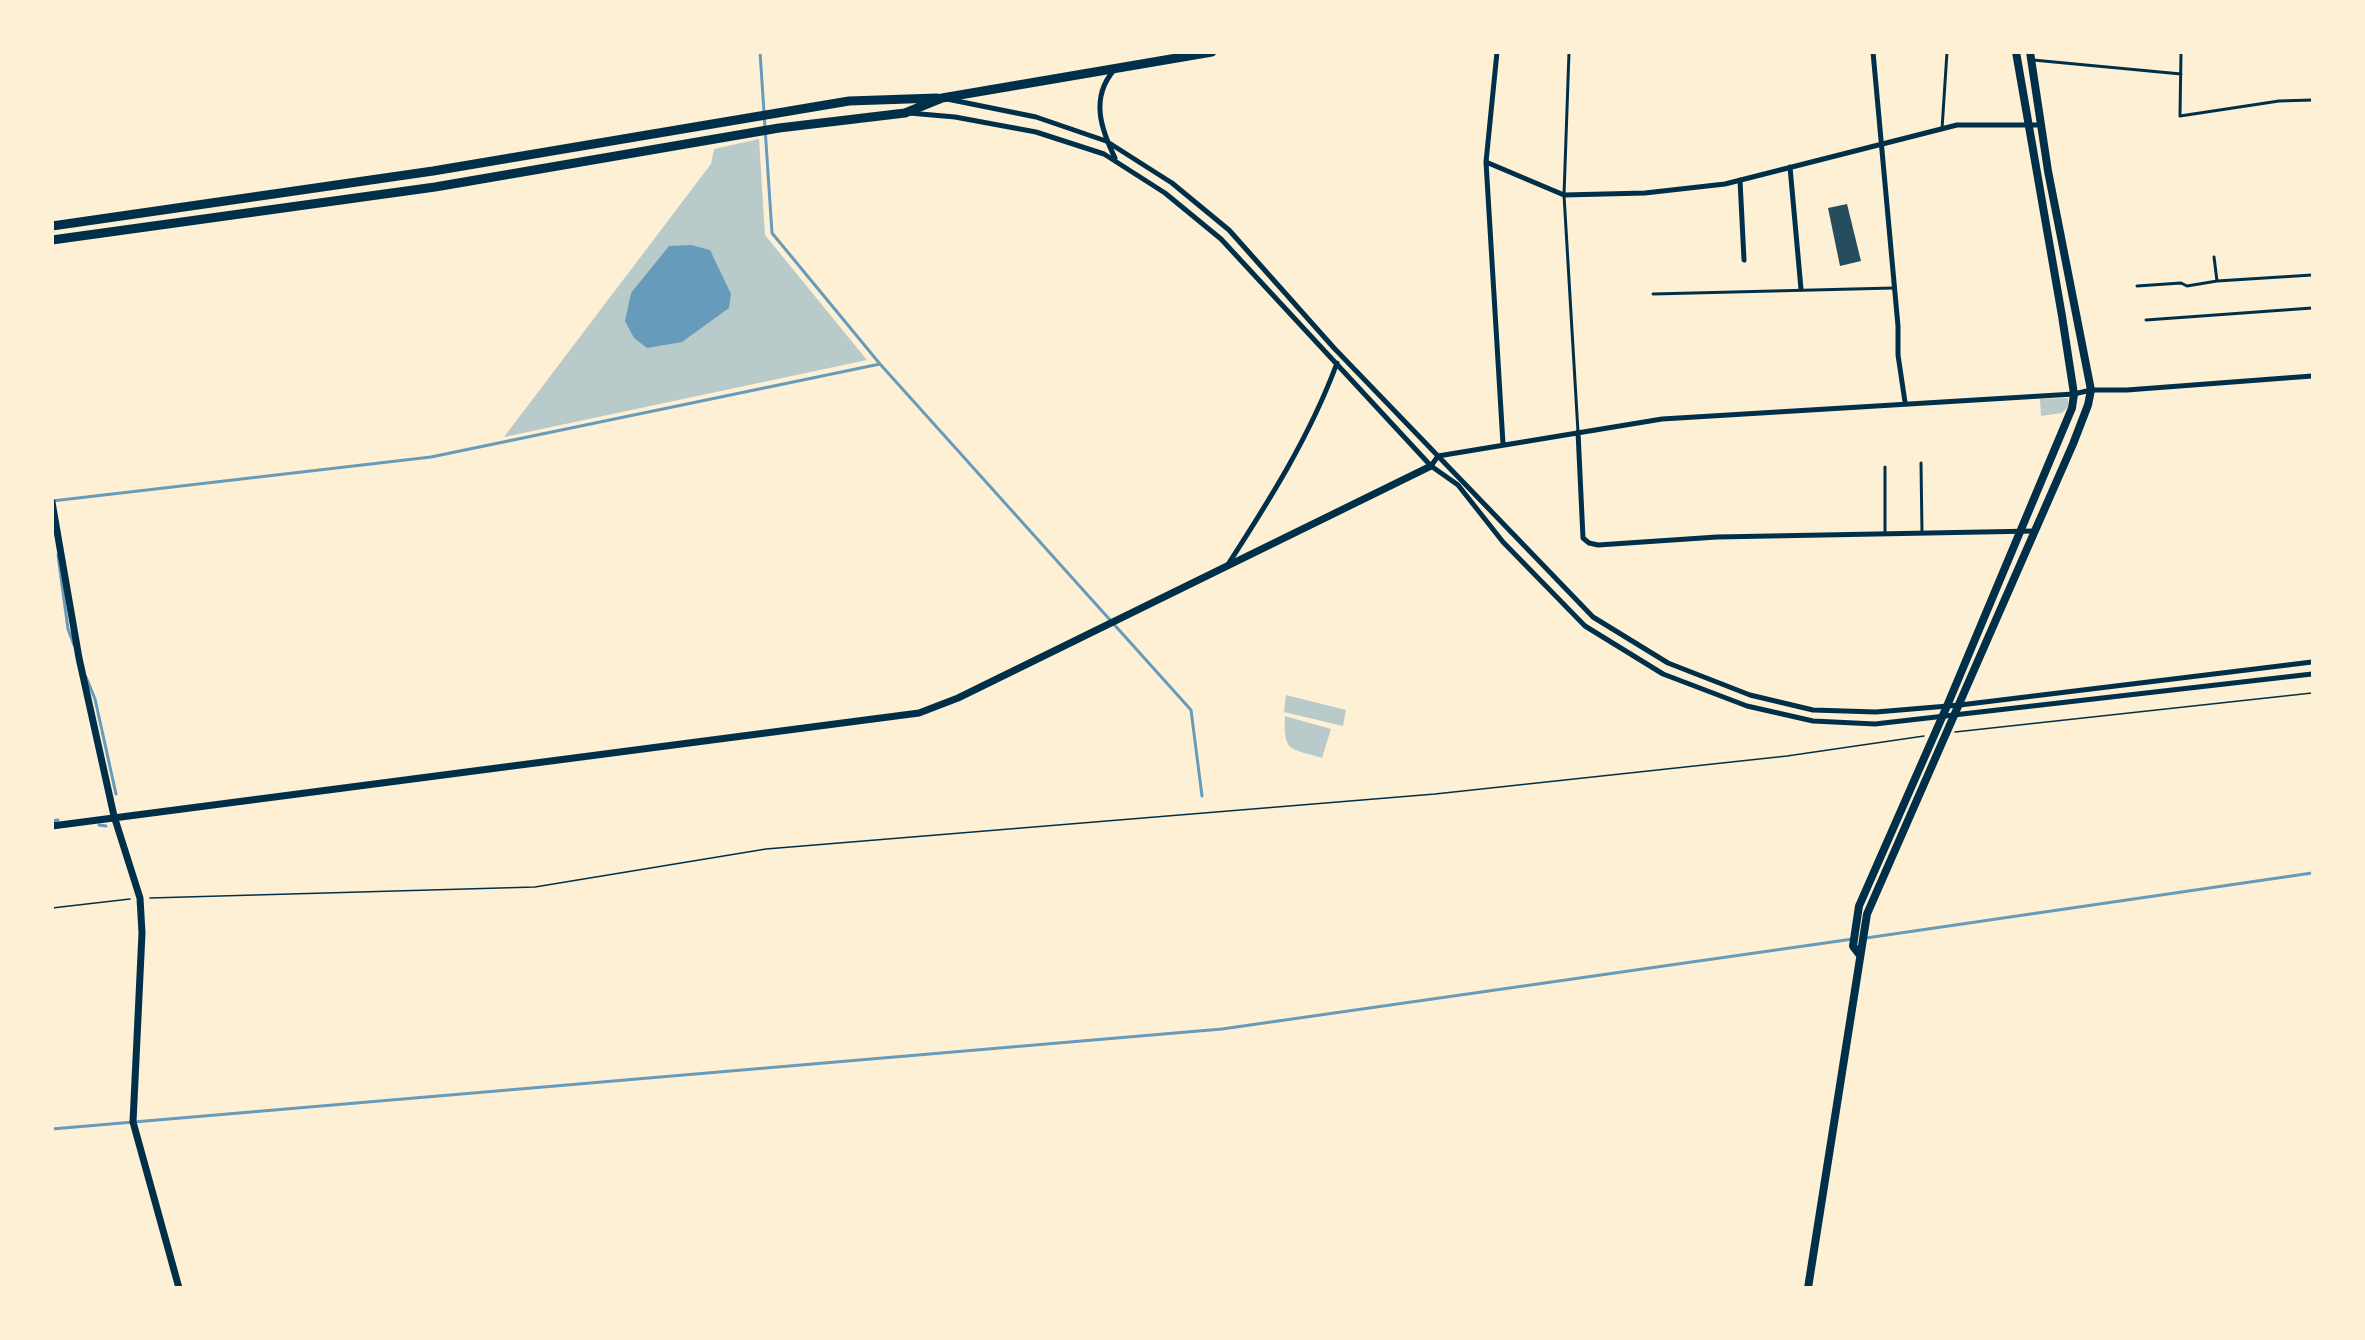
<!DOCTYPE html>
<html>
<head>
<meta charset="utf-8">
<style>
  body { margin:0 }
  #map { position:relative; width:2365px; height:1340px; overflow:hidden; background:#fdf0d5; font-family:"Sofia Sans Condensed",sans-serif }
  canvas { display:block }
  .frame { position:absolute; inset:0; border:54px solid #fdf0d5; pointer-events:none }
</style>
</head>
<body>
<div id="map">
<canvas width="2365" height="1340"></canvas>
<div class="frame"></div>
</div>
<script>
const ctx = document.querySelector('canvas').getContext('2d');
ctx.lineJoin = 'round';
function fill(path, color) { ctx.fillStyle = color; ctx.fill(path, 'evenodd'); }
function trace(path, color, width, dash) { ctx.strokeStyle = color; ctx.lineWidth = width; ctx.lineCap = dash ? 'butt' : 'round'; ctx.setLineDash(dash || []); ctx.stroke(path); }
fill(new Path2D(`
  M759,139L765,235L867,360L504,437L711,164L714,149Z
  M2068,398V407L2062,413L2041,416L2040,399Z
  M1286,695L1346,710L1343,726L1284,712Z
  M1285,716L1331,729L1322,758C1290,748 1283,753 1285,716Z`), '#b9caca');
fill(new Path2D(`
  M691,245L710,250L731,294L729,308L682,342L647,348L634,338L625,321L631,293L669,246Z`), '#669bbc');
trace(new Path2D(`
  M760,52L772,233L880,364L1191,710L1202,796
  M52,501L431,457L880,364
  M58,555L68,629L74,645
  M86,677L95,699L116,794
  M52,821L58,820
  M99,825L106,826
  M1866,938L2312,873
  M52,1129L1222,1029L1853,939`), '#669bbc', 3);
fill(new Path2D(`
  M1847,204L1861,261L1840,266L1828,208Z`), '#264d5e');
trace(new Path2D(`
  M1955,732L2312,693
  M150,898L535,887L766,849L1435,794L1787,756L1924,736
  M52,908L130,899`), '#003049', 1.5);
trace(new Path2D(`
  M1569,52L1564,195L1578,432
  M2181,52L2180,116L2279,101L2312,100
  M2033,60L2181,74
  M1942,129L1947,52
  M2214,257L2217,281
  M2137,286L2181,283L2187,286L2217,281L2312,275
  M1653,294L1893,288
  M2146,320L2312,308
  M1921,463L1922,533
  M1885,467V534`), '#003049', 3);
trace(new Path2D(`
  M1497,52L1486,162L1503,444
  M1873,52L1898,326V355L1905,402
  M1114,70C1090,98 1101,129 1115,158
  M947,99L1036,117L1106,141L1172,183L1229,230L1334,348L1593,617L1668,663L1750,695L1813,710L1876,712L1960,705L2312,662
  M909,113L955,117L1036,132L1104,154L1165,193L1221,239L1431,466L1458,485L1503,542L1585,626L1663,674L1747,706L1813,721L1875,724L2312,674
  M1486,162L1564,195L1645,193L1725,184L1957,125H2040
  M1790,167L1801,289
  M1740,180L1744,260
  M1578,432L1583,538L1589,543L1598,545L1717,537L2035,531
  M1431,466L1438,456L1662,419L2074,394L2091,390H2127L2312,376
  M1227,566C1269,501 1310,436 1337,363`), '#003049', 5);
trace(new Path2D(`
  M52,502L79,658L114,816L140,898L142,933L133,1122L179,1288
  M52,826L919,713L958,698L1431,466`), '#003049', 7);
trace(new Path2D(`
  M1859,954L1853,946L1859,906L1947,706L2072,408L2074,394L2062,316L2016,52
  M1808,1288L1867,914L2073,444L2088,405L2091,390L2048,171L2030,52`), '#003049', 8);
trace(new Path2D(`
  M52,226L433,171L849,101L937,98
  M52,240L435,187L779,128L905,113L942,98L1212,52`), '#003049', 9);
</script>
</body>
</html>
